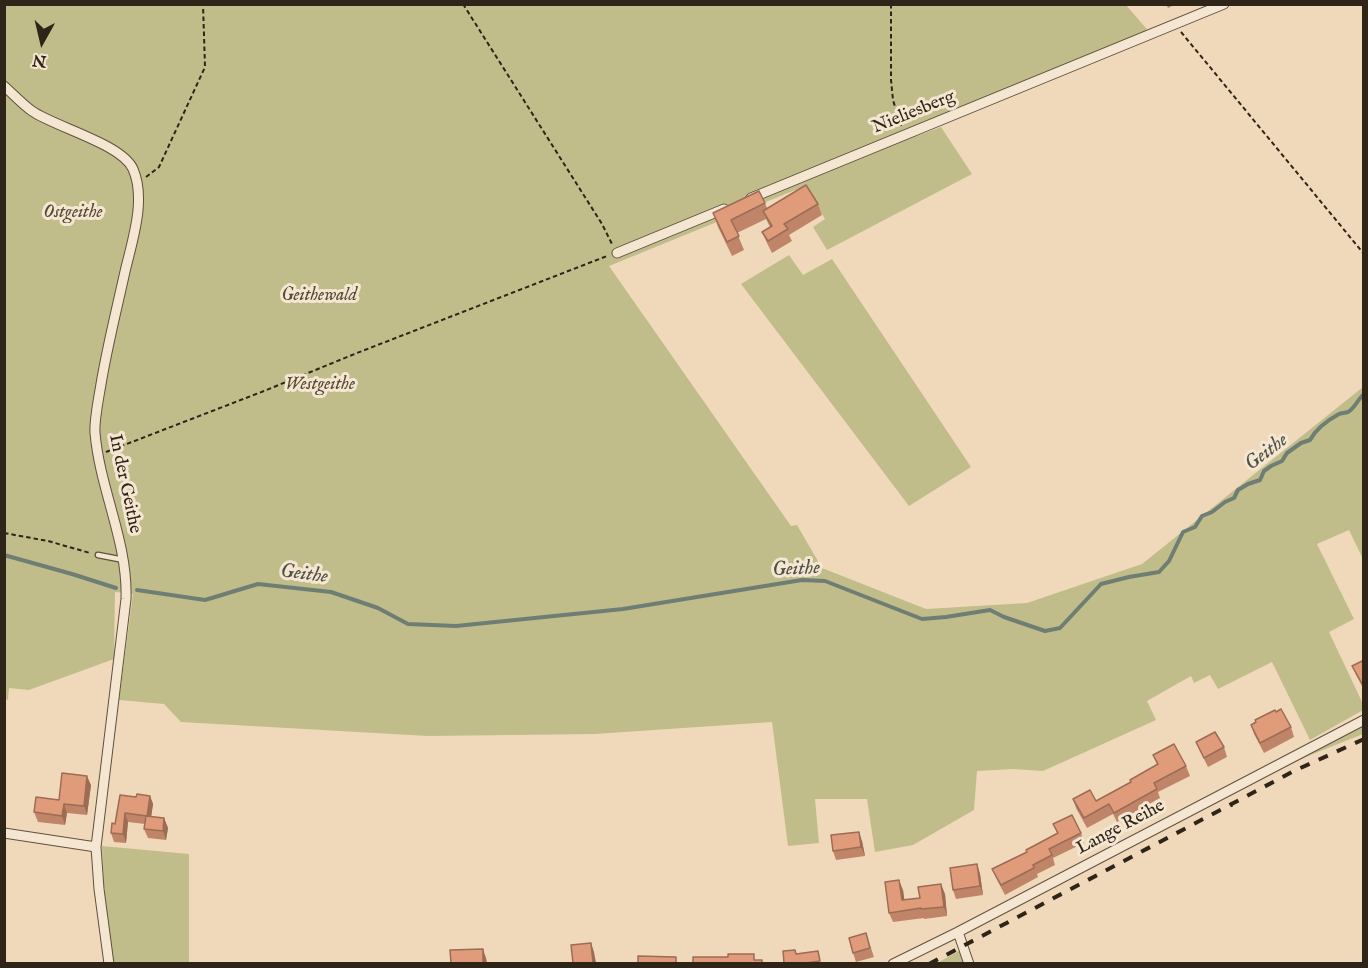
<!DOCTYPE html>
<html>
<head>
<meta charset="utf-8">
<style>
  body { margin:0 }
  #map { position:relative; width:1368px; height:968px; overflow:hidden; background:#f0d9ba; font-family:"IM FELL English",serif }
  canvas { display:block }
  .frame { position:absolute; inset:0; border:6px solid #2f2418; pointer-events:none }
  .north { position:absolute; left:12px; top:12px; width:60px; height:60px; -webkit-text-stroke:4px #f5e6d2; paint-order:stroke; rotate:188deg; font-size:16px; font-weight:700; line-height:24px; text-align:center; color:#2f2418 }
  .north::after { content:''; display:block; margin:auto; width:21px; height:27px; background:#2f2418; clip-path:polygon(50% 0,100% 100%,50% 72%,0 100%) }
</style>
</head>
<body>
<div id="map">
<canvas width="1368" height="968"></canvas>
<div class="frame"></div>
<div class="north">N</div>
</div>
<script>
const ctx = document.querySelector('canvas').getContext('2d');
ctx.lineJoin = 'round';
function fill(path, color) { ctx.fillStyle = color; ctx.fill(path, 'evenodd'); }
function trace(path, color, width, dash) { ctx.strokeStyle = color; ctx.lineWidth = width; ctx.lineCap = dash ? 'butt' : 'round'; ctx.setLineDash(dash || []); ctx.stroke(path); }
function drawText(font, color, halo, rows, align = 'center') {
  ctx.font = font + ' "IM FELL English",serif'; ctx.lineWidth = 6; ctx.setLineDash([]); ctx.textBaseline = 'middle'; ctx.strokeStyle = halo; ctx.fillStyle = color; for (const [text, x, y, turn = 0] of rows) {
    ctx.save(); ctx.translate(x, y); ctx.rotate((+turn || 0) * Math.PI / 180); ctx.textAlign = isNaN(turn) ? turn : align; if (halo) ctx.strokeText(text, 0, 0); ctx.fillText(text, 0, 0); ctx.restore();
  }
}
fill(new Path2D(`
  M4,5H1126L1151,34L915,132L917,136L941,127L972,174L827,250L813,227L825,219L805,186L609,266L791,526L797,525L822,568L926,609L1027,603L1142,564L1363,387V559L1349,530L1317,544L1354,619L1329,632L1363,704V710L1310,740L1272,662L1218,689L1210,675L1194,683L1191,676L1147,701L1156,720L1043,771L1013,769L977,771L974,810L913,845L875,852L867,799H815L819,843L788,846L772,722L595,734L428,736L181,722L164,704L119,700L133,594L115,592L114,659L29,690L9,688L8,700L5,699Z
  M789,255L803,275L832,259L971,467L909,506L741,284Z
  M1363,724V734L1308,756L1273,773Z
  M102,846L189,854V963H113L104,889Z
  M961,950L965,964H935Z`), '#c1bd8a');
trace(new Path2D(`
  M4,555L72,574L116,588
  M137,590L205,600L258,584L331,592L378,608L408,624L456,626L623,609L802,580L825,581L922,619L946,617L990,610L1004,617L1045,631L1060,628L1101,584L1129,577L1159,572L1169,561L1183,532L1195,527L1202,516L1212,512L1225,502L1234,498L1238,490L1248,484L1260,480L1264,471L1271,466L1282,461L1287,453L1301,443L1310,440C1316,429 1328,420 1339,414C1341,413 1345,413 1348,412C1354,409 1358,399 1364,394`), '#6f7e74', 4);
const service = new Path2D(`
  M98,555L124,560`);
const minor = new Path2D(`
  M4,86C13,94 22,104 32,111C55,127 122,144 133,169C147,201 131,244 124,276C116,312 107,348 101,384C99,397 94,420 95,433C100,490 128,542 126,599L96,847L99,889L109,964
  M751,198L1224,4
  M617,253L724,209
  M4,833L96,847
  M958,932L969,964
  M893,964L958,932L1364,720`);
trace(service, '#5f5140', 7);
trace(minor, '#5f5140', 11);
trace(new Path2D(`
  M463,4L602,224L612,244
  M891,4V80L893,100L901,126
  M1181,32L1364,254
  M146,177L159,167L205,67L203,4
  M106,452L264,391L357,353L607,256
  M4,533L48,541L90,553
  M1230,803L1233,808`), '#2f2418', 2, [4.5, 3]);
trace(service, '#f5e6d2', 4.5);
trace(minor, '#f5e6d2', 9);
trace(new Path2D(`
  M929,964L1294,771L1364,739`), '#2f2418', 4, [10, 10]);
fill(new Path2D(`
  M1166,4H1176L1168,8Z
  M765,203L767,208L818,204L822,215L789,235L792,241L772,253L767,243L762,232L770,227L766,219L737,233L744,250L732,256L718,227L713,213Z
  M1364,660V690L1356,675L1352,666Z
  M1276,712L1291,727L1294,737L1264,753L1254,734L1251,725Z
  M1196,742L1224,747L1227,757L1208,767L1200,751Z
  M1153,755L1186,766L1190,776L1158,792L1160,798L1117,822L1113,814L1087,828L1076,808L1073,799L1096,801L1131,782L1157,765Z
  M91,785L87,815L67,813L65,825L38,822L34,812Z
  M150,796L153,804L151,817L164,818L168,828L166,840L148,838L144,829L145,824L128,822L126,843L114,842L111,833L115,824L136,797Z
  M1053,824L1081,833L1084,843L1053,858L1055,865L1037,874L1038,877L1005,895L996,878L992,869L1027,852L1057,833Z
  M862,841L865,856L836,860L833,851Z
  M977,864L980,874L983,895L956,899L953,890Z
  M903,890L904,900L945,894L947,916L924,919V918L893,922L889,913Z
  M866,933L874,957L856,962L853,953Z`), '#c08569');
fill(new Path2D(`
  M87,776L91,785L87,815L84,806Z
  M150,796L153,804L150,825L147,816Z
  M64,804L67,813L65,825L62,816Z
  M125,813L128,822L126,843L123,834Z
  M164,818L168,828L166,840L163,831Z
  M859,832L862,841L865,856L861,847Z
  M977,864L980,874L983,895L980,886Z
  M899,880L903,890L906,910L902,900Z
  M941,884L945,894L947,916L944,907Z
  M591,943L594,952L596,963H593Z
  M483,949L486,958L487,963H483Z`), '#9c6c55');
const building = new Path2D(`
  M806,185L818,204L784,224L788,229L768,241L762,232L772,226L763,211Z
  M759,191L765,203L731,220L739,236L727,242L713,213Z
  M1364,660V687L1352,666Z
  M1281,709L1291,727L1260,743L1251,725L1256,722L1255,720L1275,710L1276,712Z
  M1215,732L1224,747L1204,758L1196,742Z
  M1174,744L1186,766L1154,783L1157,789L1114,813L1109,804L1084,818L1073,799L1090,790L1096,801L1131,782L1130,780L1158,764L1153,755Z
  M62,773L87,776L84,806L64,804L62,816L34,812L36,797L59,800Z
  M137,794L150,796L147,816L125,813L123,834L111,833L112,823L115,824L120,795L136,797Z
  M1072,815L1081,833L1049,849L1052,855L1033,865L1034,868L1001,885L992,869L1027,852L1026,850L1058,833L1053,824Z
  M146,816L164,818L163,831L144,829Z
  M859,832L861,847L833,851L831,835Z
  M977,864L980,886L953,890L950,868Z
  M899,880L902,900L920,898L918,887L941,884L944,907L921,909V908L889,913L885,882Z
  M866,933L870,948L853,953L849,938Z
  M591,943L593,963H573L571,945Z
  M483,949V963H451L450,950Z
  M795,950L796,954L818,951L820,961L806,963H784L783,951Z
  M728,954H754V960H762V963H693V957H728Z
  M638,956L676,957V963H638Z`);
fill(building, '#df9b7a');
trace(building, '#9c6c55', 1.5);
drawText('18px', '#2f2418', '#f5e6d2', [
  ["Nieliesberg",914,113,-22],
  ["In der Geithe",124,484,78],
  ["Lange Reihe",1121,828,-28]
]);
drawText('italic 18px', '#544a34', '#f5e6d2', [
  ["Ostgeithe",73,213],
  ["Geithewald",319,296],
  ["Westgeithe",320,385]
]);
drawText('italic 20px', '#4f5146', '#f5e6d2', [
  ["Geithe",1267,453,-37],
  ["Geithe",796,570,-3],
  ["Geithe",304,575,7]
]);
</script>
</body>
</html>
